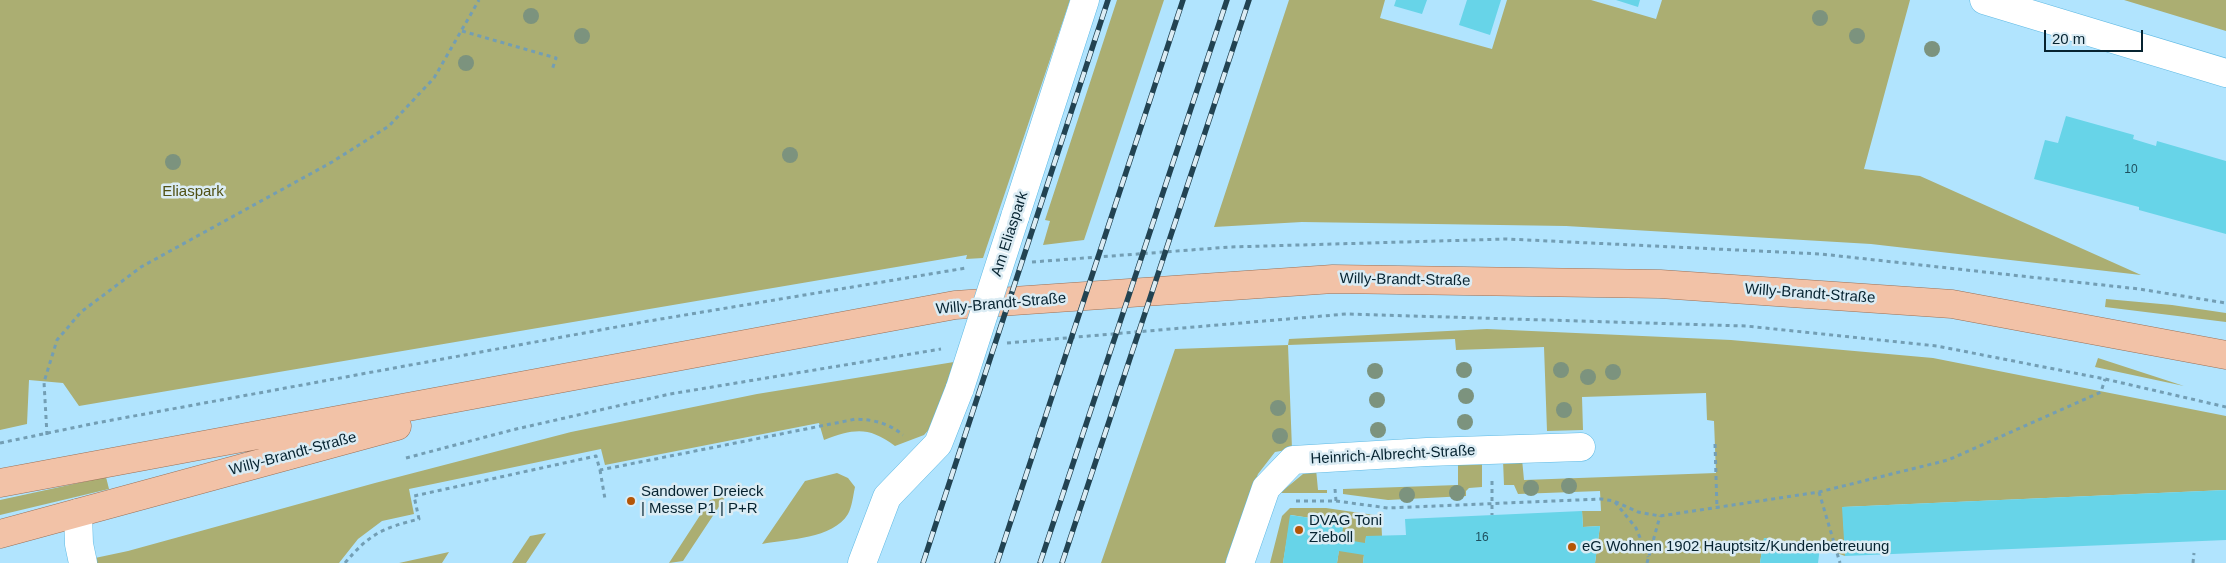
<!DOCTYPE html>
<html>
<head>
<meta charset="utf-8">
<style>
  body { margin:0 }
  #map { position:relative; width:2226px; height:563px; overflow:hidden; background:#b1e4fe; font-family:Arial,sans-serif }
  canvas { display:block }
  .scale { position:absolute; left:2044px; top:30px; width:99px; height:22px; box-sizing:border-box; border:2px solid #062330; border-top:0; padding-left:6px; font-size:15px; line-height:18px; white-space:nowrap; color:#062330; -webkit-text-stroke:4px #dbecf4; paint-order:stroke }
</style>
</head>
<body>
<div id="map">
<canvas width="2226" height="563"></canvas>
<div class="scale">20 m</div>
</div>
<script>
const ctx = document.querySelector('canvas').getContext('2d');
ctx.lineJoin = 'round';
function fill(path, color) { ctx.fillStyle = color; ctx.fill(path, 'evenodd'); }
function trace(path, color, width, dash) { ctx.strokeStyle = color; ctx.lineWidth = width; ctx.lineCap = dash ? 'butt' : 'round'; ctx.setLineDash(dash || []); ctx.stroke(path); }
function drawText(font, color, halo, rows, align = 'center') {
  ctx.font = font + ' Arial,sans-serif'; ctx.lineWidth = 5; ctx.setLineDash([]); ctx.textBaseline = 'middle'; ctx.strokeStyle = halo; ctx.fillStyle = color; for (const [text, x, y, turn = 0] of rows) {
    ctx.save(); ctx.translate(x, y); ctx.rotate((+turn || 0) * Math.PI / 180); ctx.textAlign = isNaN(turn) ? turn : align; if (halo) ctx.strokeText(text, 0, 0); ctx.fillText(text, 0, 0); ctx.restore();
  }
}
fill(new Path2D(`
  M0,0H1070L983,258L966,259L967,255L79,406L63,383L29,380L27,424L0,430Z
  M1117,0H1164L1084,240L1043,245L1050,221L1045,220Z
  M1289,0H1385L1380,18L1492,49L1507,0H1591L1656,19L1662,0H1910L1864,169L1920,176L2141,275L1871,244L1566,226L1302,222L1214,227Z
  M2124,0H2226V31Z
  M2106,299L2172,305L2226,313V322L2105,307Z
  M1487,329L1731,340L1933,358L2226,416V490L1843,507L1845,556L1820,547L1764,538L1760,563H1595L1600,526L1583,527L1582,511H1601L1600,491L1518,494L1514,485H1504L1503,460L1522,459L1524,480L1716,473L1714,421L1707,420L1706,393L1582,397L1583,430L1547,431L1544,347L1456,350L1455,339L1288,345L1292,449L1275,452L1258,474L1225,563H1101L1175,349L1288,345L1289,339Z
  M2098,358L2184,386L2095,367Z
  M954,362L933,425L924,435L895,446C868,426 854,429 824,440L819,423L605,465L601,449L409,489L414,514L382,521L358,539L339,563H94L95,558L128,551L375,483L571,432L757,394Z
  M1482,461V487L1469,488L1466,491V496L1388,500L1343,494V489L1458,485V462Z
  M1316,469L1318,490H1327V493H1280L1303,474Z
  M837,473L848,478L855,487C853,496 852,507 848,514C833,539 788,539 762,544L805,481Z
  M106,477L109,489L0,515V500Z
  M726,496L683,561L669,563L710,500Z
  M1290,508H1326L1381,516L1382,536L1366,537L1363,563H1337L1343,523L1291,515L1283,563H1270L1282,516Z
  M546,533L526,563H512L530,536Z
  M449,552L442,563H399Z`), '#abae72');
fill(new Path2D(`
  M1396,0H1427L1422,14L1394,6Z
  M1467,0H1501L1490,35L1459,25Z
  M1616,0H1640L1638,7Z
  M2066,116L2134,135L2133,139L2156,146L2157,141L2226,161V234L2139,210V207L2034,179L2045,140L2058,143Z
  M2226,490V540L1845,556L1842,507Z
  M1582,511L1583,527L1600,526L1595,563H1363L1364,555L1339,551L1337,563H1283L1290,515L1344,523L1341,539L1365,543L1366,536L1406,535L1405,519Z
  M1764,538L1820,547L1818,563H1760Z`), '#67d4e8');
const minor = new Path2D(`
  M1984,0L2226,73
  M1015,217L1085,0
  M78,513L79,544L83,563
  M862,563L887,497L938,444L960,388
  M1240,563L1266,488L1293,460L1427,452L1581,447`);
const major = new Path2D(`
  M0,483L955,305L1333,279L1660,284L1952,304L2226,355
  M0,534L397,426`);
trace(minor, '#5fb9e3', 29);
trace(major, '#9a7057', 29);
trace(new Path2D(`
  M462,31L556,58L552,70
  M1032,262L1230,247L1507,239L1821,254L2139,289L2226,303
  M1007,343L1346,314L1746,326L1937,346L2105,379L2226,407
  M47,435L44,382L57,340L81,312L141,267L332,162L389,126L434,78L479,0
  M0,443L96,423L649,321L966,268
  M1715,444L1717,509
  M406,458L512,430L670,394L941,349
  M600,470L605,499
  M1492,481V515
  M1335,489L1336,501
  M1819,492L1840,563
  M1296,501H1336L1388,508L1601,499L1614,501L1638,512L1660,516L1819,492L1948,460L2101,392L2105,379
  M1615,502L1636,528L1648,557
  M345,563C369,534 383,528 419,519L414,496L596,456L600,470L856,419C875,420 888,423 903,435
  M1647,563L1660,516
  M2193,563L2194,553`), '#739eb4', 3, [4, 4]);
trace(minor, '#fff', 28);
trace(major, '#f2c2a7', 28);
const rail = new Path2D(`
  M923,563L1108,0
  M997,563L1183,0
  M1040,563L1227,0
  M1062,563L1249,0`);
trace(rail, '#224352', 5.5);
trace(rail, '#dbecf4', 4, [11]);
const minorBridge = new Path2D(`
  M960,388L1015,217`);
trace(minorBridge, '#5fb9e3', 29, []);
trace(minorBridge, '#fff', 28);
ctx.fillStyle = '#7c937e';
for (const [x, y] of [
  [531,16],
  [1820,18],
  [582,36],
  [1857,36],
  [1932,49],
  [466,63],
  [790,155],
  [173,162],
  [1464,370],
  [1561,370],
  [1375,371],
  [1613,372],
  [1588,377],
  [1466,396],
  [1377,400],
  [1278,408],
  [1564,410],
  [1465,422],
  [1378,430],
  [1280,436],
  [1569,486],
  [1531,488],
  [1457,493],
  [1407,495]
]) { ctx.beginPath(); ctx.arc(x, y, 8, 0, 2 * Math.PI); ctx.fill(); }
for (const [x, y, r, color] of [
  [631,501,5,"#b45506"],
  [1299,530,5,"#b45506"],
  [1572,547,5,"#b45506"]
]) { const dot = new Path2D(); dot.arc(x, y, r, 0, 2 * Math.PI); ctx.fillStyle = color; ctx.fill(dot); trace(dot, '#dbecf4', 2); }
drawText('12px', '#1e4f5e', null, [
  ["10",2131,170],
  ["16",1482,538]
]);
drawText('15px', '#505115', '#dbecf4', [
  ["Eliaspark",193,192]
]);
drawText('15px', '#062330', '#dbecf4', [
  ["Am Eliaspark",1010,234,-72],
  ["Willy-Brandt-Straße",1405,280,1],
  ["Willy-Brandt-Straße",1810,294,4],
  ["Willy-Brandt-Straße",1001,304,-5],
  ["Willy-Brandt-Straße",293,454,-15],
  ["Heinrich-Albrecht-Straße",1393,455,-3]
]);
drawText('15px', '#062330', '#dbecf4', [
  ["Sandower Dreieck",641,492],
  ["| Messe P1 | P+R",641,509],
  ["DVAG Toni",1309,521],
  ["Zieboll",1309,538],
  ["eG Wohnen 1902 Hauptsitz/Kundenbetreuung",1582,547]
], 'left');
</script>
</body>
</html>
